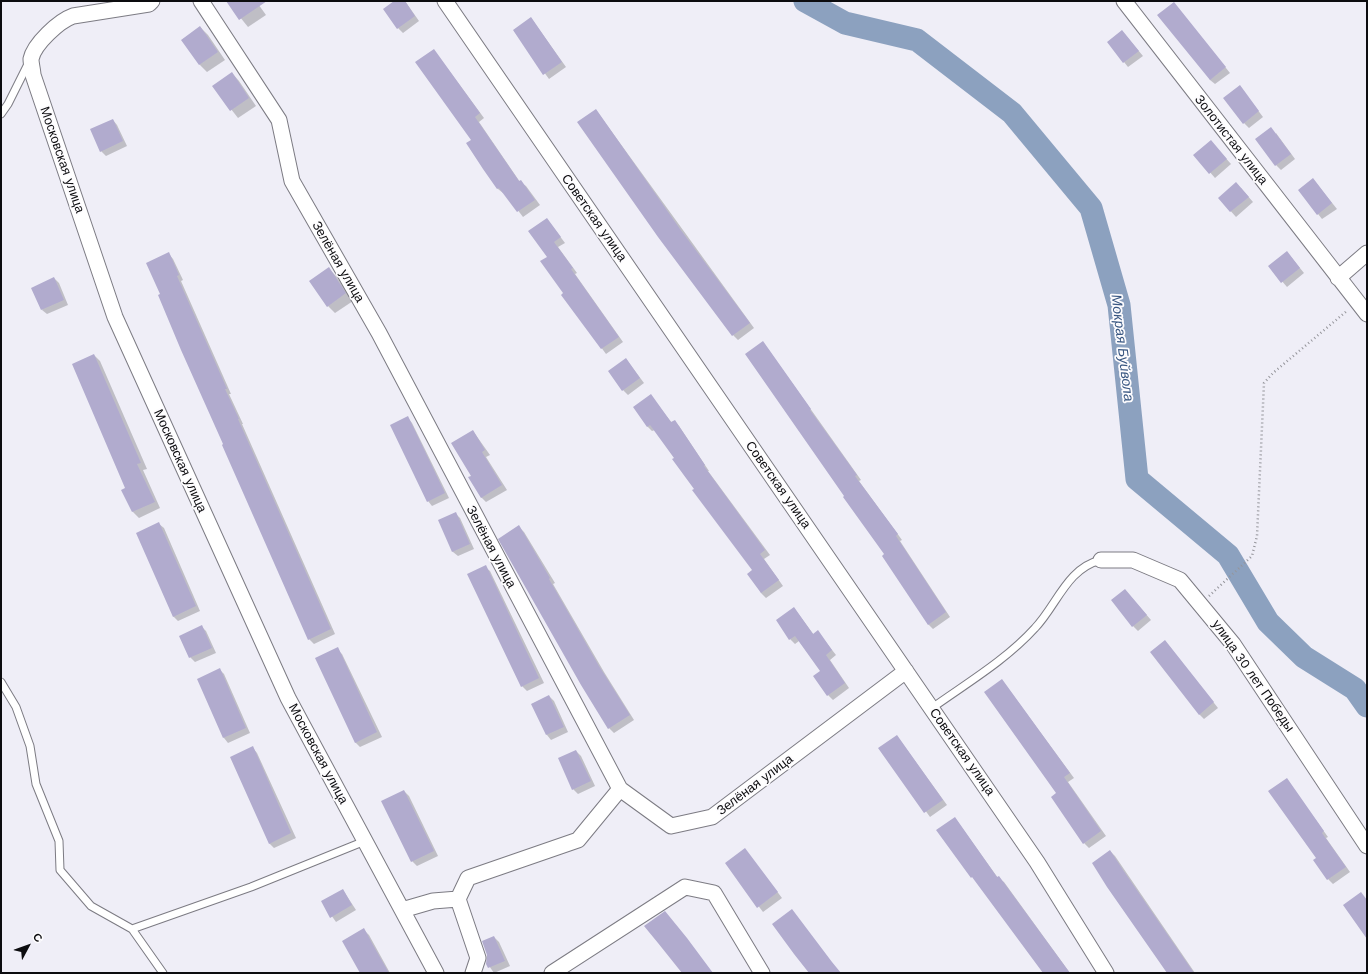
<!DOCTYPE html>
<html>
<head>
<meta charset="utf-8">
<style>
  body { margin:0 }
  #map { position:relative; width:1368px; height:974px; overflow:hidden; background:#efeef7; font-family:"Work Sans",sans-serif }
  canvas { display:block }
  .frame { position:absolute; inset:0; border:2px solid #0c0c0f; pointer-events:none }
  .north { position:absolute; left:8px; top:926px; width:40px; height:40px; -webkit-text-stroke:3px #fdfcfe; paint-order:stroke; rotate:49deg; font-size:11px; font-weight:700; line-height:16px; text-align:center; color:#0c0c0f }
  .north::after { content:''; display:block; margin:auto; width:14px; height:18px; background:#0c0c0f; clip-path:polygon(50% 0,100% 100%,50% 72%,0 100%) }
</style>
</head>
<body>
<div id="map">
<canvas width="1368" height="974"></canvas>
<div class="frame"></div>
<div class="north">С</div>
</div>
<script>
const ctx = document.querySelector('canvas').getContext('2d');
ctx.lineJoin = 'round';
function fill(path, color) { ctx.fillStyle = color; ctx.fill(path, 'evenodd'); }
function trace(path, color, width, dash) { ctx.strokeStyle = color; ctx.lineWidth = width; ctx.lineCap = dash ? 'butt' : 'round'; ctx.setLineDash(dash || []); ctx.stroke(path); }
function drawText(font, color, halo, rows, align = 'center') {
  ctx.font = font + ' "Work Sans",sans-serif'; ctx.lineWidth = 3.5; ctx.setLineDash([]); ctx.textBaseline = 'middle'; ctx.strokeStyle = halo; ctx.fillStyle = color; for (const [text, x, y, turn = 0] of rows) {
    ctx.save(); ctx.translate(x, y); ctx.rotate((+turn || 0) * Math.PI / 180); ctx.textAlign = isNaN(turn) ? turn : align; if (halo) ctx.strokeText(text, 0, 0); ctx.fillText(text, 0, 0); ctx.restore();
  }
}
fill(new Path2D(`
  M227,1H256L266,15L248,27Z
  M396,1H405L419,21L403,33L398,28Z
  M1174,3L1230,73L1215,84L1210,80Z
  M531,18L566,67L549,79L514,31Z
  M200,27L208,35L225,60L207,72L200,65L182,40Z
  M1122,31L1143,56L1128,67L1124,62Z
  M434,50L484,118L479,122L520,182L526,186L540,205L523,217L504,192L503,193L498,189L473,140Z
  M232,73L239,81L256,106L238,118L213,86Z
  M1244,92L1263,117L1249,128L1244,123Z
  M596,110L754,328L738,340L733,335Z
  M113,120L117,125L127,146L106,156L101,151Z
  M1276,133L1295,159L1281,170L1276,165Z
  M1215,146L1231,164L1215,178L1195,155Z
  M1313,179L1337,209L1322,219L1318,214Z
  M1241,188L1253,202L1236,217L1219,198Z
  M547,219L565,243L558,247L577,273L575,274L623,342L606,354L563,295L565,294L548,257Z
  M169,254L173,259L183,280L181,281L231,394H229L243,424H242L335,634L314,644L309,639L224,445L162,294Z
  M1291,257L1304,273L1287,287L1269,266Z
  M329,269L336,276L353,301L335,313L328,306Z
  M54,278L59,283L68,305L47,314L42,310Z
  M763,342L861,480L859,481L902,540L900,541L950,617L933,629L928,624L885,554Z
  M94,355L100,361L147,469L143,470L160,508L139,518L133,512L123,491L127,489Z
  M626,359L644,383L628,395L623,390Z
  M651,396L672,423L674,421L679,426L709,471H708L770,555L764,559L783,586L766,598L761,593L753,570L655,430L652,431L647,426Z
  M408,418L412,423L449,498L432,506L428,501Z
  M473,431L490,455L486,457L507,490L486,502L481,497L472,476Z
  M455,513L460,518L474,549L458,556L453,552L439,521Z
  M159,524L164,528L200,611L178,621L173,616Z
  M519,527L524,532L555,583L553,584L604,672L634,720L614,733L609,728Z
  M485,567L490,571L544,683L527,691L522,686Z
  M1125,590L1151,620L1138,631L1133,626Z
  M794,608L814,635L818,632L836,655L830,660L849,688L833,700L828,695L821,671L799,641L795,644L790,639Z
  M201,626L206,631L216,653L195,662L190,657Z
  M1165,641L1218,708L1204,719L1199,714Z
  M337,649L342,654L382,737L360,747L355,742Z
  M220,670L224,674L250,733L228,743L224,738Z
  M1002,680L1074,778L1068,782L1106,836L1089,848L1084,843L1058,793Z
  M549,696L554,701L568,732L551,740L547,735L532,704Z
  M897,736L947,805L930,817L880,748Z
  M253,748L257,753L296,838L274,848L269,843Z
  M576,751L581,756L595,786L578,794L573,789Z
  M1287,780L1328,837L1326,838L1350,872L1333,884L1328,879L1317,859Z
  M404,791L409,796L438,856L417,866L412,861Z
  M955,818L998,878L1004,882L1070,973H1045Z
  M745,849L782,898L763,912L726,863Z
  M1110,851L1115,856L1195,973H1168Z
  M343,890L356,910L336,922L322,902Z
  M364,930L369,935L390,973H361Z
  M494,937L499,942L510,966L494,973L487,963Z`), '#0003');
trace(new Path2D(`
  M805,1L845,23L917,40L1012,113L1091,208L1119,305L1137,479L1228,555L1268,622L1304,657L1355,689L1367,706`), '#8ca1bf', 23);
fill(new Path2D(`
  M226,1H267L239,20Z
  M394,1H405L415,16L397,29L383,9Z
  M1174,2L1226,67L1210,80L1157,15Z
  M531,17L562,62L543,75L513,30Z
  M200,26L218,52L199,65L181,40Z
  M1122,30L1139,51L1123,63L1107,42Z
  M434,49L480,113L475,117L519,181L521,180L535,200L517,212L499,188L497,189L483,169L466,143L471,140L415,62Z
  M232,72L249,98L230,111L212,86Z
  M1240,85L1259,111L1243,124L1223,98Z
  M596,109L680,229L750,323L732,336L658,237L577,122Z
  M113,119L123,141L100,152L90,129Z
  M1271,127L1291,154L1275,166L1255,139Z
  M1211,140L1227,159L1209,174L1193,155Z
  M1313,178L1332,203L1317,215L1298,190Z
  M1236,182L1249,197L1230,212L1218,198Z
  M547,218L561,237L554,242L573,268L571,269L619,337L601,349L561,295L563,293L540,261L547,257L528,231Z
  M1287,251L1300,268L1281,283L1268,266Z
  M169,252L179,275L177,276L227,389H225L239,419H238L331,629L308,640L222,445L223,444L181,350L158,295L160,294L146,263Z
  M329,267L346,293L327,307L309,281Z
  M54,277L64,300L41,310L31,288Z
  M763,341L811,409L810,410L857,475L855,476L898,534L896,536L946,612L928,625L882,556L884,554L843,497L844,496L745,354Z
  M94,354L141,463L137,464L155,502L132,512L121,490L125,488L72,364Z
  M626,358L640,378L622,391L608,371Z
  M651,394L671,422L675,420L705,465L704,466L765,550L760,554L779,580L761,593L747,574L752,570L692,490L694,489L672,459L674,458L650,425L647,427L633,407Z
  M408,416L445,493L427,502L390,425Z
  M473,430L485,450L482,452L502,485L481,498L468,477L471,476L451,443Z
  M456,512L470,544L452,552L438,520Z
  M159,522L196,606L173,617L136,533Z
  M519,525L550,578L549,579L599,666L630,715L608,729L581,685L498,539Z
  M486,565L539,678L521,687L467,574Z
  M1125,589L1147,615L1132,627L1111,600Z
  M794,607L813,634L818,630L832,650L826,655L845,683L827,696L813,676L820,671L795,636L789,640L776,620Z
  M202,625L212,648L189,658L179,636Z
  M1165,640L1214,702L1199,715L1150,652Z
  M338,647L377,732L355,743L315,658Z
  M220,668L246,728L223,738L197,679Z
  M1002,679L1070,773L1064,777L1101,831L1083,844L1051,797L1056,793L984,692Z
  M549,695L564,727L546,735L531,704Z
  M897,735L943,800L924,813L878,748Z
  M253,746L291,833L269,844L230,757Z
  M576,750L591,781L572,790L558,758Z
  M1287,778L1324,831L1322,833L1346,867L1327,880L1313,860L1316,858L1268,791Z
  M404,790L434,851L411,862L381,801Z
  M955,817L997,877L999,876L1070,973H1043L972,877L971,878L936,830Z
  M745,848L778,892L757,908L725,863Z
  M1110,850L1123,870L1194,973H1167L1107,887L1092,863Z
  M343,889L352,905L330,918L321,901Z
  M1361,892L1367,900V939L1343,905Z
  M792,909L832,962L841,973H809L794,954L772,924Z
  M665,911L687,938L713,973H682L658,943L644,926Z
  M364,928L373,945L389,973H360L342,941Z
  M494,936L505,961L488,968L486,964L487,955L482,941Z`), '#b1abce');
const lane = new Path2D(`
  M1,114L8,104L29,62
  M1,682L16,707L30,746L36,784L59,841L60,870L91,906L132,929L163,973
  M932,708C967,683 1006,660 1035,628C1057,605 1067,568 1101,560
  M132,929L251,887L365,841`);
const street = new Path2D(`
  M152,1L149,4L73,16C59,21 34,44 31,59C31,64 33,71 33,75L115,317L288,698L436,973
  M201,1L279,120L292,181L379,333L620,789L671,826L712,817L906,671
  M445,1L1037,862L1106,973
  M1124,1L1367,314
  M1338,278L1367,253
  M1101,560H1133L1180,580L1233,644L1367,846
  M402,910L433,901L458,899
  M473,973L478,958L458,899L468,878L578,840L620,789
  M552,973L685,887L714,893L762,973`);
trace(lane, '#7c7b83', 9);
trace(street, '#7c7b83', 17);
trace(new Path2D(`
  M1209,596L1252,556L1257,536L1264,383L1273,373L1348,310`), '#95959b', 2.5, [1, 3]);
trace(lane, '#fff', 7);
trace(street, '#fff', 15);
drawText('13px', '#0c0c0f', '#fdfcfe', [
  ["Золотистая улица",1231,140,52],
  ["Московская улица",62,160,71],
  ["Советская улица",594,218,55],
  ["Зелёная улица",338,262,60],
  ["Московская улица",180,461,66],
  ["Советская улица",778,485,55],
  ["Зелёная улица",491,547,62],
  ["улица 30 лет Победы",1253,676,55],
  ["Советская улица",962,752,55],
  ["Московская улица",318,754,62],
  ["Зелёная улица",755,785,-37]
]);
drawText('italic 14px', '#385681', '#fdfcfe', [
  ["Мокрая Буйвола",1122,348,83]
]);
</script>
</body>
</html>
